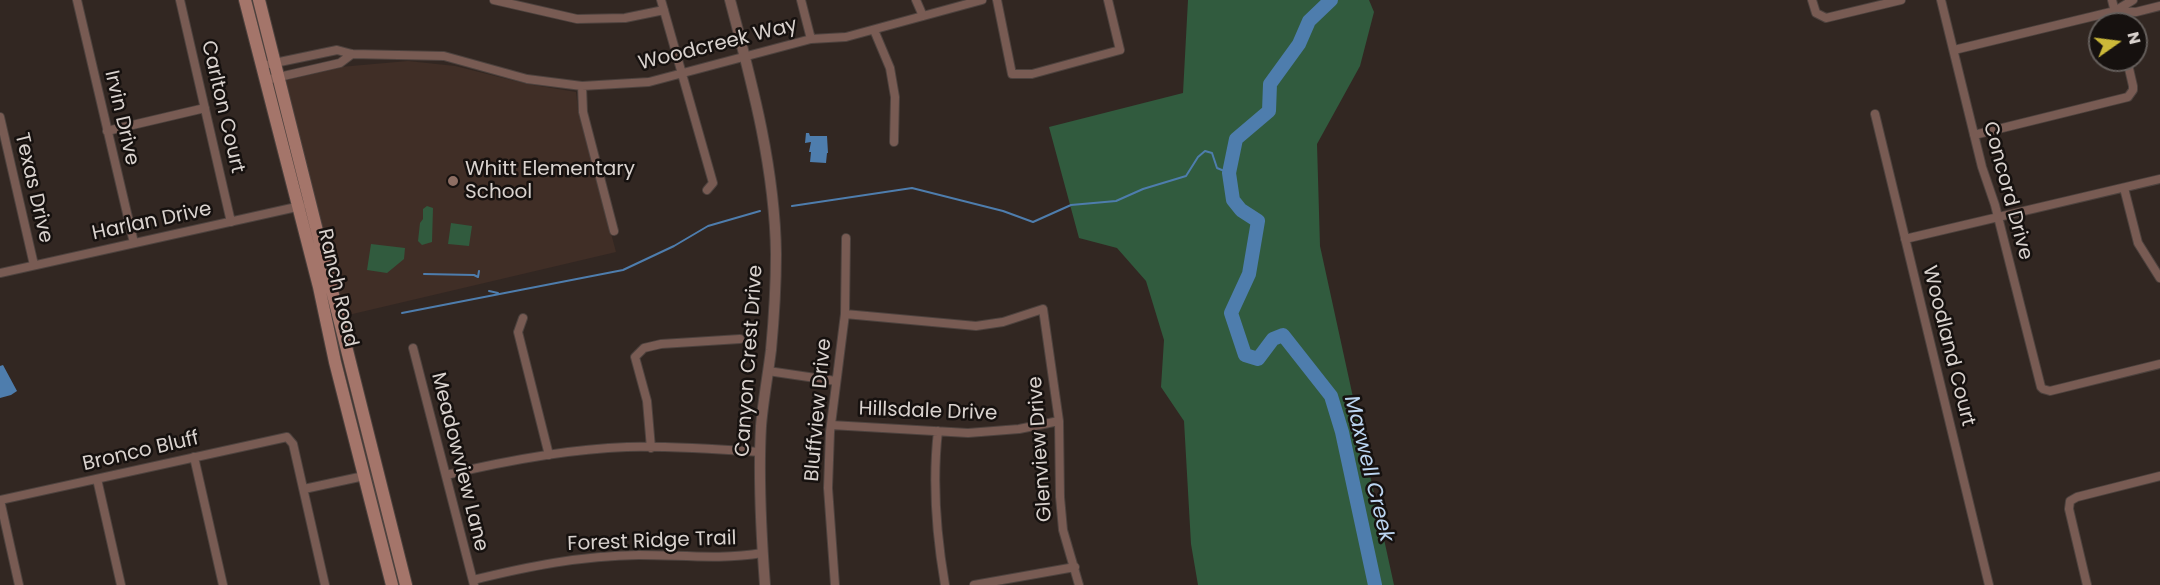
<!DOCTYPE html>
<html>
<head>
<meta charset="utf-8">
<style>
  body { margin:0 }
  #map { position:relative; width:2160px; height:585px; overflow:hidden; background:#322722; font-family:Poppins,sans-serif }
  canvas { display:block }
  .north { position:absolute; left:2088px; top:12px; width:60px; height:60px; box-sizing:border-box; background:#16110f; border:2px solid #645e5b; border-radius:50%; rotate:76deg; font-size:16px; font-weight:700; line-height:24px; text-align:center; color:#d9d2ce }
  .north::after { content:''; display:block; margin:auto; width:21px; height:27px; background:#ccb939; clip-path:polygon(50% 0,100% 100%,50% 72%,0 100%) }
</style>
</head>
<body>
<div id="map">
<canvas width="2160" height="585"></canvas>
<div class="north">N</div>
</div>
<script>
const ctx = document.querySelector('canvas').getContext('2d');
ctx.lineJoin = 'round';
function fill(path, color) { ctx.fillStyle = color; ctx.fill(path, 'evenodd'); }
function trace(path, color, width, dash) { ctx.strokeStyle = color; ctx.lineWidth = width; ctx.lineCap = dash ? 'butt' : 'round'; ctx.setLineDash(dash || []); ctx.stroke(path); }
function drawText(font, color, halo, rows, align = 'center') {
  ctx.font = font + ' Poppins,sans-serif'; ctx.lineWidth = 5; ctx.setLineDash([]); ctx.textBaseline = 'middle'; ctx.strokeStyle = halo; ctx.fillStyle = color; for (const [text, x, y, turn = 0] of rows) {
    ctx.save(); ctx.translate(x, y); ctx.rotate((+turn || 0) * Math.PI / 180); ctx.textAlign = isNaN(turn) ? turn : align; if (halo) ctx.strokeText(text, 0, 0); ctx.fillText(text, 0, 0); ctx.restore();
  }
}
fill(new Path2D(`
  M408,61L455,66L527,84L576,92L578,110L616,252L344,316L283,81L340,67Z`), '#402e26');
fill(new Path2D(`
  M1188,0H1369L1374,12L1360,66L1317,144L1320,246L1394,585H1198L1191,544L1184,421L1161,387L1164,340L1146,281L1117,248L1079,238L1049,127L1183,93Z
  M427,206L433,208L432,242L422,245L418,241L420,223L423,219V209Z
  M451,223L472,226L469,246L448,244Z
  M371,244L405,248L404,259L387,273L367,270Z`), '#315b3e');
fill(new Path2D(`
  M806,133H809L810,136H827L828,153H827L826,163L810,162L811,152H809L811,142L805,143Z
  M3,365L17,391L11,395L0,398V366Z`), '#4e7dad');
trace(new Path2D(`
  M792,206L912,188L1003,211L1033,222L1071,205L1116,201L1143,189L1186,176L1198,157L1205,151L1212,153L1217,168L1229,173
  M424,274L474,275L478,277L479,271
  M489,291L498,293
  M402,313L623,270L674,246L708,226L760,211`), '#4e7dad', 2);
trace(new Path2D(`
  M1331,0L1309,21L1299,44L1270,84L1269,111L1236,139L1229,173L1233,200L1241,210L1258,221L1249,274L1231,313L1245,355L1258,359L1273,339L1283,335L1331,396L1342,432L1375,585`), '#4e7dad', 14);
const minor = new Path2D(`
  M77,0L134,243
  M180,0L231,222
  M494,0L577,19L625,18L664,10
  M661,0L713,183L707,190
  M801,0L811,39
  M916,0L923,16
  M997,0L1012,74H1032L1120,50L1108,0
  M1812,0L1816,13L1826,18L1901,0
  M1941,0L1982,167L1995,205L2041,387L2043,389L2050,391L2160,364
  M2112,0L2118,24
  M2133,0L2115,11L2136,12L2160,6
  M874,30L890,68L895,97L894,142
  M1954,50L2115,11
  M270,64L337,50L352,54L444,56L527,79L582,86L649,82L811,39L846,37L982,0
  M266,80L340,63L352,54
  M582,86L583,112L614,231
  M1875,114L1989,585
  M0,117L34,265
  M107,131L205,108
  M1974,135L2128,97L2133,90V86L2127,60
  M2124,188L2138,243L2160,278
  M1905,239L2160,179
  M0,273L301,206
  M845,314L976,326L1003,322L1043,309L1059,421L1060,497L1063,530L1079,585
  M523,318L518,332L549,455
  M413,348L474,585
  M768,371L836,381
  M831,425L968,433L1019,429L1059,421
  M938,431C932,483 936,533 945,585
  M651,448L647,401L635,357L644,348L661,344L740,339
  M194,457L223,585
  M446,475C505,461 566,449 627,447C672,446 716,449 760,452
  M97,479L121,585
  M304,489L364,476
  M0,500L287,437L293,444L325,585
  M0,500L19,585
  M473,580C530,566 580,556 639,555C680,555 722,560 762,553
  M835,585L828,488L830,432L845,314L846,238
  M974,585L1075,567
  M2087,585L2069,509L2070,501L2077,497L2160,476`);
const tertiary = new Path2D(`
  M730,0C752,83 775,168 776,254C776,286 774,318 771,350C768,375 763,401 761,426C758,480 761,532 765,585`);
const secondary = new Path2D(`
  M245,0L319,287L335,362L392,585
  M259,0L406,585`);
trace(minor, '#4d423e', 10);
trace(tertiary, '#4d423e', 12);
trace(secondary, '#4d423e', 14);
trace(minor, '#785b53', 8);
trace(tertiary, '#785b53', 10);
trace(secondary, '#a4756a', 12);
for (const [x, y, r, color] of [
  [453,181,6,"#8d6e63"]
]) { const dot = new Path2D(); dot.arc(x, y, r, 0, 2 * Math.PI); ctx.fillStyle = color; ctx.fill(dot); trace(dot, '#16110f', 2); }
drawText('20px', '#d9d2ce', '#16110f', [
  ["Woodcreek Way",718,45,-14],
  ["Carlton Court",222,107,77],
  ["Irvin Drive",121,118,77],
  ["Texas Drive",33,188,77],
  ["Concord Drive",2007,191,75],
  ["Harlan Drive",152,222,-12],
  ["Ranch Road",337,288,77],
  ["Woodland Court",1948,346,76],
  ["Canyon Crest Drive",750,361,-86],
  ["Bluffview Drive",819,410,-85],
  ["Hillsdale Drive",928,412,2],
  ["Glenview Drive",1041,449,-94],
  ["Bronco Bluff",141,452,-13],
  ["Meadowview Lane",459,462,76],
  ["Forest Ridge Trail",652,542,-2]
]);
drawText('20px', '#d9d2ce', '#16110f', [
  ["Whitt Elementary",465,170],
  ["School",465,193]
], 'left');
drawText('italic 21px', '#bbd5f1', '#16110f', [
  ["Maxwell Creek",1368,469,76]
]);
</script>
</body>
</html>
